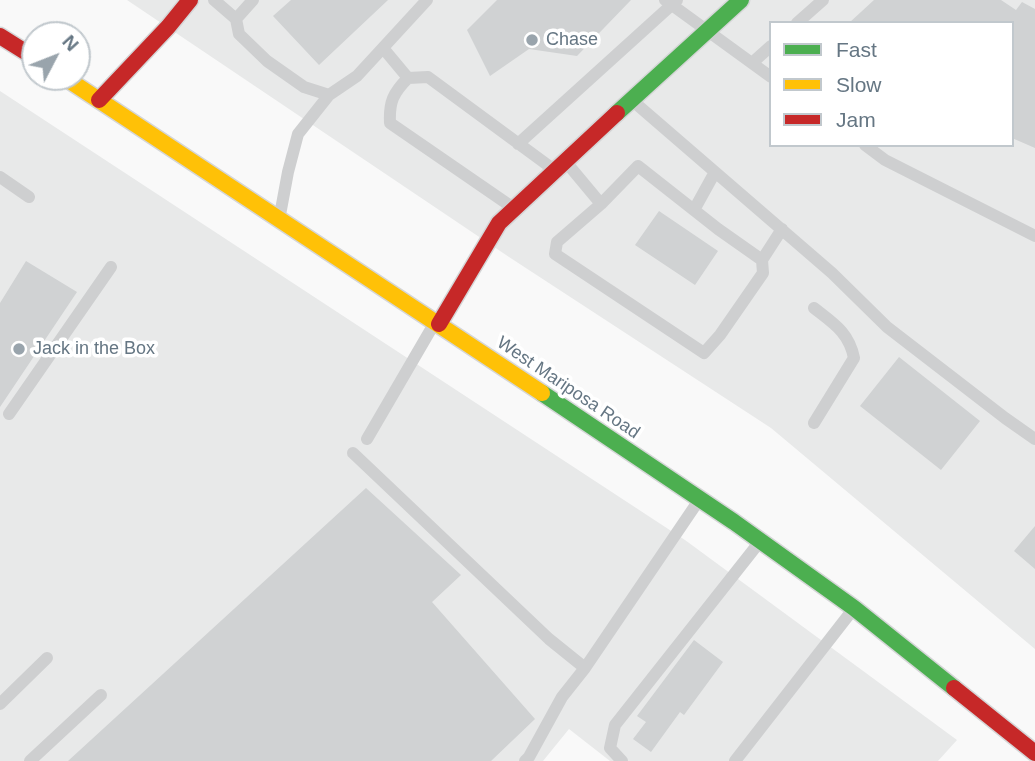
<!DOCTYPE html>
<html>
<head>
<meta charset="utf-8">
<style>
  body { margin:0 }
  #map { position:relative; width:1035px; height:761px; overflow:hidden; background:#f9f9f9; font-family:Helvetica,sans-serif }
  canvas { display:block }
  .legend { position:absolute; left:769px; top:21px; width:245px; height:126px; box-sizing:border-box; background:#fff; border:2px solid #c1c8cd; margin:0; padding:9px 12px; list-style:none; font-size:21px; color:#657683 }
  .legend li { display:flex; align-items:center; gap:14px; height:35px }
  .legend b { width:35px; border:2px solid #c1c8cd }
  .north { position:absolute; left:21px; top:21px; width:70px; height:70px; box-sizing:border-box; background:#fff; border:2px solid #c1c8cd; border-radius:50%; rotate:48deg; font-size:19px; font-weight:700; line-height:28px; text-align:center; color:#657683 }
  .north::after { content:''; display:block; margin:auto; width:24px; height:32px; background:#99a4ac; clip-path:polygon(50% 0,100% 100%,50% 72%,0 100%) }
</style>
</head>
<body>
<div id="map">
<canvas width="1035" height="761"></canvas>
<ul class="legend">
<li><b style="height:9px;background:#4caf50"></b>Fast</li>
<li><b style="height:9px;background:#ffc107"></b>Slow</li>
<li><b style="height:9px;background:#c62828"></b>Jam</li>
</ul>
<div class="north">N</div>
</div>
<script>
const ctx = document.querySelector('canvas').getContext('2d');
ctx.lineJoin = 'round';
function fill(path, color) { ctx.fillStyle = color; ctx.fill(path, 'evenodd'); }
function trace(path, color, width, dash) { ctx.strokeStyle = color; ctx.lineWidth = width; ctx.lineCap = dash ? 'butt' : 'round'; ctx.setLineDash(dash || []); ctx.stroke(path); }
function drawText(font, color, halo, rows, align = 'center') {
  ctx.font = font + ' Helvetica,sans-serif'; ctx.lineWidth = 7; ctx.setLineDash([]); ctx.textBaseline = 'middle'; ctx.strokeStyle = halo; ctx.fillStyle = color; for (const [text, x, y, turn = 0] of rows) {
    ctx.save(); ctx.translate(x, y); ctx.rotate((+turn || 0) * Math.PI / 180); ctx.textAlign = isNaN(turn) ? turn : align; if (halo) ctx.strokeText(text, 0, 0); ctx.fillText(text, 0, 0); ctx.restore();
  }
}
fill(new Path2D(`
  M127,0H1035V649L771,428L509,257ZM771,23H1012V145H771Z
  M0,91L685,540L957,740L938,761H610L569,729L543,761H0Z`), '#e8e9e9');
fill(new Path2D(`
  M291,0H388L319,65L273,16Z
  M497,0H631L577,56L529,49L490,76L467,30Z
  M874,0H1001L1016,10L1022,2L1035,9V148L1012,138V23H849Z
  M659,211L718,251L695,285L635,245Z
  M26,261L77,292L0,407V303Z
  M899,357L980,421L941,470L860,406Z
  M366,488L461,575L432,602L535,719L491,761H68Z
  M1035,526V569L1014,551Z
  M694,640L723,662L684,715L680,712L651,752L633,739L646,722L637,716Z`), '#d0d2d3');
const fast = new Path2D(`
  M617,113L741,0
  M542,393L734,522L854,608L954,688`);
const slow = new Path2D(`
  M64,77L542,393`);
const jam = new Path2D(`
  M0,36L35,58
  M99,100L168,27L190,0
  M439,324L499,223L617,113
  M954,688L1035,753`);
trace(fast, '#d5d6d7', 19);
trace(slow, '#d5d6d7', 19);
trace(jam, '#d5d6d7', 19);
trace(new Path2D(`
  M214,0L236,19L239,34L267,61L304,87L329,95L357,76L427,0
  M665,0L771,77
  M236,19L253,0
  M797,23L823,0
  M383,48L408,78
  M752,63L771,46
  M634,102L832,273L887,327L1005,418L1035,439
  M518,144L677,0
  M865,145L885,160L1035,236
  M566,162L601,204L638,166L718,229L762,260L763,273L720,335L704,353L555,254L557,242L601,204
  M0,177L29,197
  M512,207L390,123C389,102 393,93 408,78L428,77L553,169
  M694,210L715,172
  M280,215L288,172L298,134L329,95
  M762,260L782,229
  M9,414L111,267
  M814,423L854,358C849,332 833,323 814,308
  M367,439L434,324
  M353,453L549,639L585,668L697,503
  M0,704L47,658
  M30,761L101,695
  M525,761L529,757L562,697L585,668
  M622,761L610,748L615,725L758,544
  M735,761L851,612`), '#cecfd0', 12);
trace(fast, '#4caf50', 16);
trace(slow, '#ffc107', 16);
trace(jam, '#c62828', 16);
for (const [x, y, r, color] of [
  [532,40,7,"#99a4ac"],
  [19,349,7,"#99a4ac"]
]) { const dot = new Path2D(); dot.arc(x, y, r, 0, 2 * Math.PI); ctx.fillStyle = color; ctx.fill(dot); trace(dot, '#fff', 2.5); }
drawText('18px', '#657683', '#fff', [
  ["Chase",546,40],
  ["Jack in the Box",33,349]
], 'left');
drawText('18px', '#657683', '#fff', [
  ["West Mariposa Road",568,388,34]
]);
</script>
</body>
</html>
